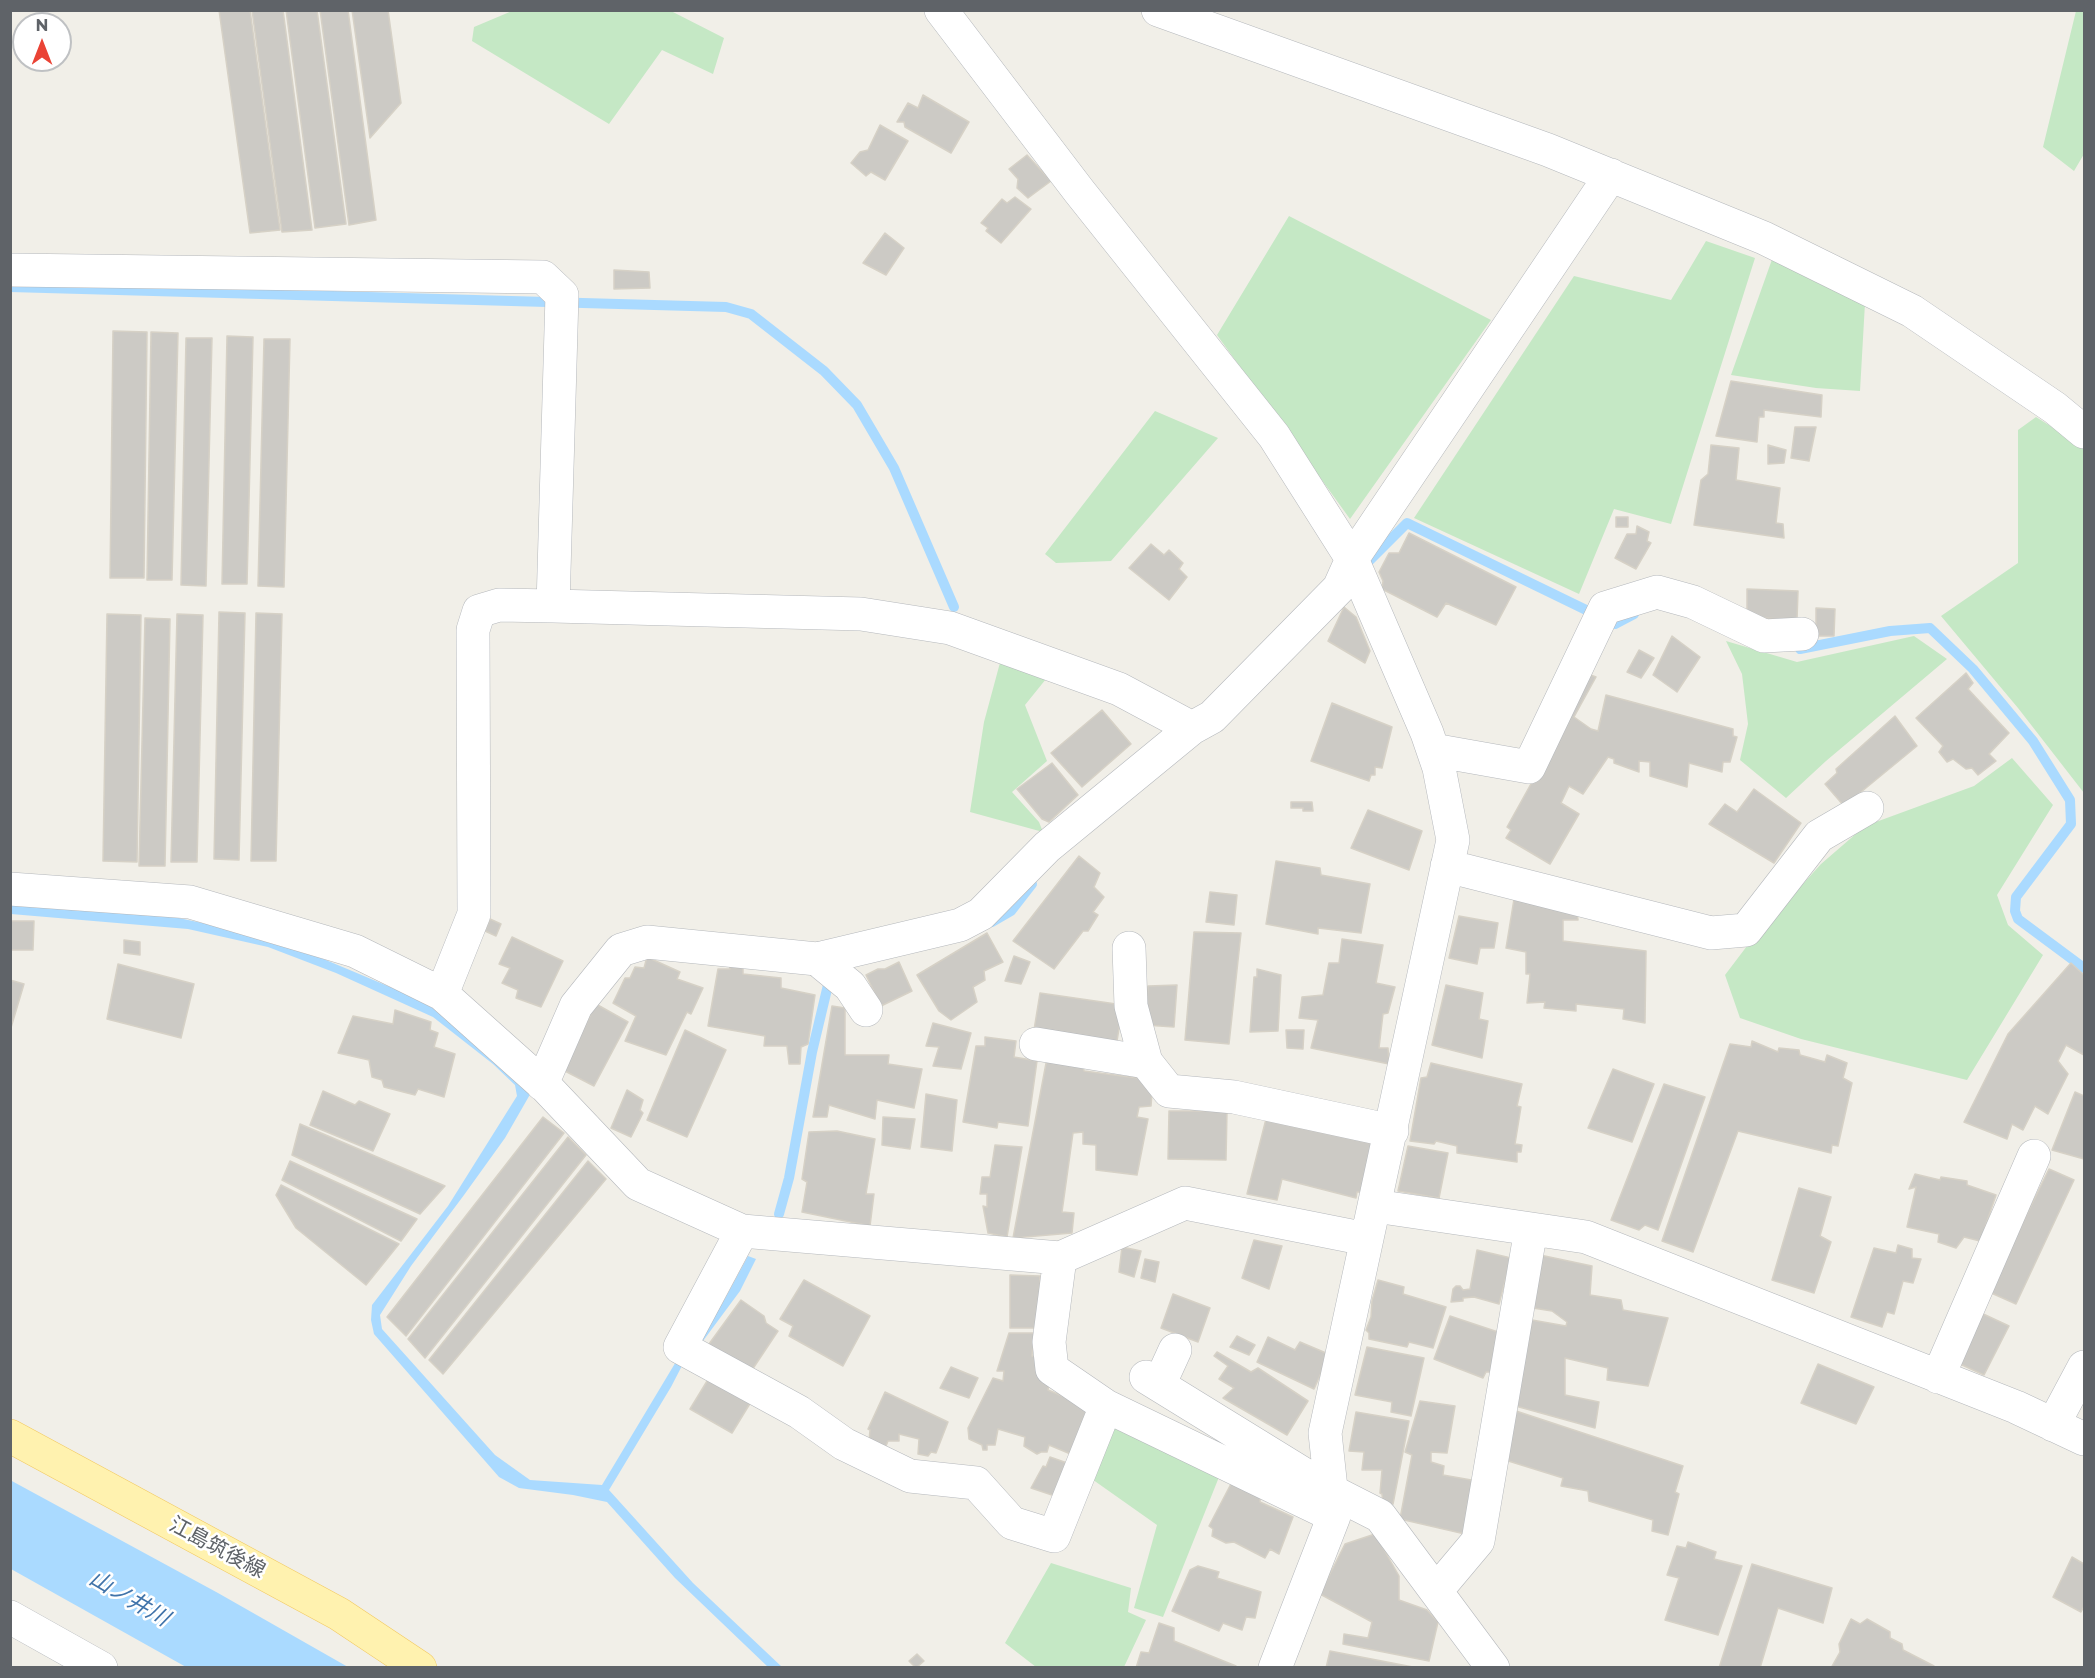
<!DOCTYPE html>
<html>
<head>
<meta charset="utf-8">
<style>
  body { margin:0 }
  #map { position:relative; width:2095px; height:1678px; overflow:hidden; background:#f1efe8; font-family:Montserrat,sans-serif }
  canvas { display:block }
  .frame { position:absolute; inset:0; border:12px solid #5f6368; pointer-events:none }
  .north { position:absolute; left:12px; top:12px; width:60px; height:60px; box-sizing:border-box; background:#fff; border:2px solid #bfc1c3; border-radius:50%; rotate:0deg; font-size:16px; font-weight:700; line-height:24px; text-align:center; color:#5f6368 }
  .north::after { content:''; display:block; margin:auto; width:21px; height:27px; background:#ea4335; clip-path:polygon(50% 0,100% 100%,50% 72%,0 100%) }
</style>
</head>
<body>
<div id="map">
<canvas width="2095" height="1678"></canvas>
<div class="frame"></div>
<div class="north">N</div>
</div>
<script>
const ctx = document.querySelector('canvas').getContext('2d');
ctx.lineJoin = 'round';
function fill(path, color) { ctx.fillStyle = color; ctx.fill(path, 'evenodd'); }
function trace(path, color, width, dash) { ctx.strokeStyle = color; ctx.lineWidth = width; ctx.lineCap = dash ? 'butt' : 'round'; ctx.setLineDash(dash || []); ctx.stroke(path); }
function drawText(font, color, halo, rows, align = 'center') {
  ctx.font = font + ' Montserrat,"Noto Sans JP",sans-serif'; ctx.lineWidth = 5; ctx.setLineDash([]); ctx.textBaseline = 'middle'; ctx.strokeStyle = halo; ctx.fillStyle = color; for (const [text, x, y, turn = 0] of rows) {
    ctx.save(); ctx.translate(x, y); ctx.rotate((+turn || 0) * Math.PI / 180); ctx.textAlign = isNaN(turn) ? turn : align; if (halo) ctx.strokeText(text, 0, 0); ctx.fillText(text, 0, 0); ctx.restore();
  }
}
fill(new Path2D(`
  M512,11H671L724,38L713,74L662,50L609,124L472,41L474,27Z
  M2076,11H2084V154L2074,171L2043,147Z
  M1289,216L1491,320L1350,519L1217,335Z
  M1706,241L1755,258L1671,524L1614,509L1579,594L1414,518L1574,276L1671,300Z
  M1775,251L1865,303L1860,391L1816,388L1731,375Z
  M1155,411L1218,438L1111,561L1056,563L1045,554Z
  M2036,417L2084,447V793L2018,708L1941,616L2018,563V430Z
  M1914,636L1947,659L1826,761L1786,798L1740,760L1748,724L1742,674L1726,641L1797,662Z
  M1001,659L1046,679L1025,705L1047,761L1012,792L1039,822L1043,832L970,812L984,722Z
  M2012,758L2053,805L1997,895L2008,925L2043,955L1967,1080L1801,1039L1740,1018L1725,975L1747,946L1821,864L1865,826L1974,786Z
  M1110,1417L1219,1477L1163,1617L1134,1608L1157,1525L1089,1477Z
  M1051,1563L1131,1588L1128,1612L1146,1620L1124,1667H1036L1005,1643Z`), '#c5e8c5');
fill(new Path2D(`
  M10,904L155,913L226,928L295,947L402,992L455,1019L532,1091L505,1138L464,1195L411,1266L380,1315L382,1329L495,1455L530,1480L602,1485L680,1355L686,1358L671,1387L609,1490L693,1583L782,1667H768L675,1578L607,1502L573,1495L519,1488L499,1477L374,1334L371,1320L372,1305L448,1206L517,1096L515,1085L493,1064L433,1017L336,973L268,947L188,929L11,914Z
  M748,1256L756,1259L740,1291L700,1345L692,1341L722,1304Z
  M10,1480L218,1593L348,1667H186L11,1569Z`), '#aadaff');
trace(new Path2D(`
  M10,287L726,307L751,314L824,371L857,405L894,468L954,607
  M1370,560L1407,523L1615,624L1634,614
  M1800,649L1890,631L1930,628L1973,669L2033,741L2070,800L2071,824L2016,897L2015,911L2018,919L2084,968
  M992,922L1011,911L1032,884
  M779,1214L789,1178L812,1052L828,985L833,979`), '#aadaff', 10);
const building = new Path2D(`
  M219,10H250L280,230L250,233Z
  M252,10H283L312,230L282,232Z
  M286,10H317L346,224L315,228Z
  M320,10H348L376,220L349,225Z
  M352,10H388L401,103L370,138Z
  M923,95L969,122L951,153L905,127L904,122H897L908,103L918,108Z
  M880,125L908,141L885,180L871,172L866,176L851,163L860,152L868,150Z
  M1027,155L1051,181L1028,198L1017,188L1018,179L1009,169Z
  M1015,197L1031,209L1001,243L986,231L988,228L981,223L1002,199L1007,203Z
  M885,233L904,248L886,275L863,263Z
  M614,270L649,272L650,288L614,289Z
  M113,331L147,332L144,578H110Z
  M151,332L178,333L172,580H147Z
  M227,336L253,337L247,584H222Z
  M186,338H212L206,586L181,585Z
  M264,339H290L284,587L258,586Z
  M1731,381L1822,395L1821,417L1764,410V417H1759L1757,442L1716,436Z
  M1795,427H1816L1809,461L1791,458Z
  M1711,445L1739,448L1736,480L1780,488L1776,523L1783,524L1784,538L1694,525L1701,480L1708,474Z
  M1768,445L1786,450L1784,463L1768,464Z
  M1616,517H1628V527H1616Z
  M1637,526L1649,532L1647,541L1651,543L1636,569L1615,558L1627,534H1636Z
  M1409,533L1516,587L1496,625L1446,603L1437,617L1382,589L1383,581L1379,572L1389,553H1399Z
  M1151,544L1164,555L1169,550L1183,563L1179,569L1187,577L1169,600L1129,568Z
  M1747,589L1798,591L1797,620L1747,617Z
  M1344,607L1356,617L1370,651L1365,663L1328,641Z
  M1816,608L1835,609L1834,636H1816Z
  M219,612L245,613L239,860L214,859Z
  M256,613L282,614L276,861H251Z
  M107,614L141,615L137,862L103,861Z
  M177,614L203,615L197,862H171Z
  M145,618L170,619L165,866H139Z
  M1672,636L1700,657L1677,692L1653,675Z
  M1639,650L1654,658L1641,678L1627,672Z
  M1585,673L1596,677L1574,717L1591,729L1598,731L1606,695L1733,729V736L1737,737L1730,762H1723L1722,772L1689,763L1687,787L1650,776V762L1639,761V772L1614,763V759L1608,757L1583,794L1569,786L1561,803L1579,814L1550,864L1506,838L1511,830L1507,827L1567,719Z
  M1966,673L1973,683L1968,689L2009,733L1989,754L1996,761L1978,775L1972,768L1966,769L1953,759L1947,762L1939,752L1943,746L1916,718Z
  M1332,703L1392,727L1382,768L1375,767V775H1371L1369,781L1311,761Z
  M1102,710L1131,744L1082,787L1051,753Z
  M1895,716L1917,746L1844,806L1825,784L1837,773L1836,769Z
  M1052,763L1078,795L1049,822L1042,819L1017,789Z
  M1754,789L1801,823L1774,863L1709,824L1725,804L1737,812Z
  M1291,802H1312L1313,811H1303V808H1291Z
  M1368,810L1422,831L1409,870L1351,848Z
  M1079,856L1100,873L1094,887L1104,897L1093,912L1098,915L1088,931H1083L1054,969L1013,941Z
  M1276,861L1320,868L1321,875L1370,884L1361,933L1318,928V934L1266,924Z
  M1210,892L1237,895L1234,925L1206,922Z
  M1515,893L1577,910L1578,920H1563V941L1646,951L1645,1023L1623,1019L1624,1009L1576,1004V1011L1544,1008L1545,1002L1527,1003L1530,974H1526V952L1506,948Z
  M1459,916L1498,923L1494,948H1480L1477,964L1449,958Z
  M490,919L501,924L496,936L485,931Z
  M10,921H34L33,950H10Z
  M1194,932L1241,933L1229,1044L1185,1040Z
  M987,933L1003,962L984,971L985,980L973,987L977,1002L951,1020L939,1011L917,975Z
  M512,937L563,961L541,1007L516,998L518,990L502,983L510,968L499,964Z
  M1342,939L1383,945L1376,983L1395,987L1388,1013L1383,1014L1379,1048H1388L1389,1064L1311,1048L1318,1020L1299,1018L1302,997L1323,995L1329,963H1339Z
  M124,940L140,942V955L124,953Z
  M1014,956L1030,962L1021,984L1005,981Z
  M647,957L680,972L677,979L703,988L691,1014L687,1012L666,1055L625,1041L636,1016L613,1003L625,978H630L635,967L644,968Z
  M899,962L912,991L881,1006L866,975L878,969H885Z
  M729,963H743V974L781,978V988L815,995L808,1044L801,1047L800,1064H789L787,1046H764L765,1036L708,1026L718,969H730Z
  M2071,963L2084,975V1055L2066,1045L2058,1061L2068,1074L2048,1114L2035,1106L2023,1130L2012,1124L2007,1139L1964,1122L2008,1034Z
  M118,964L194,984L181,1038L107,1019Z
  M1257,969L1281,975L1278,1031L1250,1032L1254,977H1257Z
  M10,980L24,984L10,1031Z
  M1177,985L1174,1027L1145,1025L1148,986Z
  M1446,985L1483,993L1479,1019L1488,1021L1482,1058L1432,1045Z
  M1040,993L1123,1005L1116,1047L1033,1036Z
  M596,1004L628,1022L594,1086L563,1070Z
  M832,1006L845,1008V1055H889L888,1064L922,1069L914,1108L877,1100L875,1119L829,1105L827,1117H813Z
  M395,1010L431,1022L430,1030L438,1033L434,1047L455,1054L444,1097L418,1089L415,1095L384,1087L382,1080L372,1077L369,1060L338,1053L353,1016L393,1024Z
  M933,1023L971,1033L961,1069L933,1066L939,1047L926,1046Z
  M685,1030L726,1050L687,1137L647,1120Z
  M1286,1030H1304L1303,1049L1287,1048Z
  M985,1037L1016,1041L1014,1057L1037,1061L1028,1126L998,1122L997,1128L963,1122L976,1046H985Z
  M1752,1041L1778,1052L1779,1048L1799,1050L1800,1055L1825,1062L1827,1055L1847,1063L1843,1078L1852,1083L1838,1146L1832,1145L1831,1153L1738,1131L1693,1252L1662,1241L1730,1044L1751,1047Z
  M1047,1058L1083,1062L1084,1071L1153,1080L1151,1106L1139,1107L1137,1117L1148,1119L1137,1175L1096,1170V1145L1083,1144V1132L1073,1133L1062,1212L1074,1213L1072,1233L1013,1238Z
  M1431,1063L1522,1084L1517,1106L1521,1107L1515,1144L1522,1145L1521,1152H1517V1162L1457,1153V1146L1436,1141L1434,1144L1410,1141L1421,1078L1427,1077Z
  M1613,1069L1654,1084L1632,1142L1588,1128Z
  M1664,1084L1705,1097L1658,1230L1645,1225L1639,1230L1611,1220Z
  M627,1090L643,1100L640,1110L643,1113L631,1137L611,1128Z
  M323,1091L355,1105L359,1101L390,1114L373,1151L310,1125Z
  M2075,1092L2084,1096V1159L2052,1150Z
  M926,1094L957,1100L952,1151L921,1147Z
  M1169,1111H1227L1226,1160L1168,1159Z
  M543,1117L564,1133L406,1336L387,1317Z
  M883,1117L915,1119L910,1149L882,1145Z
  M1266,1119L1375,1142L1362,1192H1357L1356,1198L1282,1179L1277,1200L1247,1194Z
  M300,1124L445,1186L420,1214L292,1155Z
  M837,1131L875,1139L866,1194H874L870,1226L802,1212L807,1182L802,1179L809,1132Z
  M568,1137L586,1155L425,1358L408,1339Z
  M995,1145L1022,1147L1007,1237L988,1233L983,1206L987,1207V1194H980L982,1177H990Z
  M1408,1146L1448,1153L1439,1198L1398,1191Z
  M290,1161L417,1219L401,1241L282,1180Z
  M588,1161L606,1179L443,1374L429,1360Z
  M2049,1169L2074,1180L2016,1304L1989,1292Z
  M1915,1174L1940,1180L1941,1177L1967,1181V1185L1996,1195L1985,1227L1984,1242L1964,1237L1956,1248L1938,1242L1939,1234L1907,1227L1916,1187L1909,1189Z
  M281,1185L399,1244L366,1285L296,1228L276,1195Z
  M1799,1188L1831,1197L1820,1236L1831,1242L1814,1293L1772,1280Z
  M1254,1240L1282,1246L1269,1289L1242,1278Z
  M1898,1245L1912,1249V1258L1921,1259L1913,1283L1903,1281L1894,1314L1887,1312L1882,1327L1851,1317L1874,1248L1896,1253Z
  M1122,1247L1141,1251L1134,1277L1119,1272Z
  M1477,1250L1511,1258L1499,1304L1474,1297L1463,1298V1301L1451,1302L1453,1289L1456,1286H1460L1463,1290L1470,1289Z
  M1540,1255L1592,1266L1590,1295L1621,1300L1623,1310L1668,1318L1648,1386L1607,1380L1608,1368L1565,1358V1395L1599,1402L1595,1428L1512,1405L1532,1320L1566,1326L1567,1322L1552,1311L1533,1308Z
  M1145,1259L1159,1262L1155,1282L1141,1278Z
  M1010,1275L1040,1276L1038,1328H1010Z
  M804,1280L870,1316L843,1366L789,1336L793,1326L780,1319Z
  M1378,1280L1404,1287L1403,1294L1446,1307L1433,1348L1409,1342L1407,1347L1369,1339V1333L1366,1330L1371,1317L1372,1301Z
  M1173,1294L1210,1308L1198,1342L1161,1328Z
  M741,1300L764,1316L766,1323L778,1331L750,1373L709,1344Z
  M1979,1312L2009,1326L1984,1375L1960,1364Z
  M1450,1316L1504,1334L1493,1372H1486L1483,1378L1434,1359Z
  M1009,1333H1034L1032,1356L1038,1357L1050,1378L1048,1390L1091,1408L1073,1455L1049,1445L1047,1452H1041L1037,1454L1024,1446L1025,1437L998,1429L995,1445H987V1450H983L982,1445L969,1439L968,1428L993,1378L1003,1381L1004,1371H997Z
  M1237,1336L1255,1345L1249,1355L1230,1347Z
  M1268,1337L1295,1350L1300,1342L1326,1353L1322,1371L1314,1389L1257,1362Z
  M1367,1347L1424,1358L1411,1416L1391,1412L1392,1402L1355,1395Z
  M1217,1352L1251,1372L1258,1368L1308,1401L1287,1435L1223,1398L1234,1388L1219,1379L1228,1366L1214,1356Z
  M1818,1364L1874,1387L1856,1424L1801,1403Z
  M951,1367L978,1378L969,1398L940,1388Z
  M712,1373L754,1397L732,1433L690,1409Z
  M885,1392L948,1422L936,1453L931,1452L928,1456L918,1454L919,1439L899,1434V1441H888L886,1446L869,1441L870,1430L868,1429Z
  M1420,1401L1455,1406L1447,1453L1431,1452V1462L1444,1466L1443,1475L1477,1481L1465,1534L1400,1519L1412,1455L1405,1452Z
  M1516,1411L1683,1466L1675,1492L1679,1494L1668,1535L1652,1531L1653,1520L1589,1501L1588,1491L1561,1486L1563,1478L1502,1459Z
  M1356,1412L1409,1421L1393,1504L1383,1503L1382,1494L1380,1493L1382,1470H1362L1364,1452L1349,1451Z
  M1050,1457L1070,1464L1058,1497L1031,1488L1043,1466L1046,1467Z
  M1233,1480L1260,1493V1502L1293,1517L1279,1554L1270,1549L1265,1558L1234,1542L1226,1543L1212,1536L1213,1529L1209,1526Z
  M1375,1534L1399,1576V1600L1427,1610L1438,1622L1429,1661L1343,1644L1344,1634L1368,1638L1372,1622L1320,1594L1345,1544Z
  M1688,1542L1716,1552L1714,1559L1742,1566L1718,1635L1665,1620L1679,1578L1667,1575L1677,1546L1686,1548Z
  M2072,1557L2084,1564V1606L2081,1612L2053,1597Z
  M1752,1564L1832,1588L1823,1623L1778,1608L1760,1668H1719Z
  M1198,1566L1219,1572L1217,1578L1261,1592L1255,1618L1246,1617L1242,1630L1223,1623L1219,1631L1172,1611L1190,1570Z
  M1851,1619L1860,1624L1867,1619L1890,1632V1638L1902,1644L1903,1650L1934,1666L1933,1668H1831L1840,1652L1839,1644Z
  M1159,1623L1174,1628V1641L1236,1666L1235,1668H1136L1141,1652L1149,1653Z
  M1330,1651L1418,1668H1326Z
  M917,1654L924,1661L916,1668L909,1661Z`);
fill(building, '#cccac5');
trace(building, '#d6d1c6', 1.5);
const minor = new Path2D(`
  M941,10L1079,191L1274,436L1352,559L1427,733L1439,768L1453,840L1325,1433L1334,1516L1275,1668
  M1158,10L1548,150L1764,238L1912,311L2055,408L2084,432
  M10,270L543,277L562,295L553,606L499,605L479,611L473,630L474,914L442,994
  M553,606L861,614L950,628L1119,689L1192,728
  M1433,750L1529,767L1605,608L1657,592L1693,602L1764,636L1802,634
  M1447,866L1711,933L1746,930L1819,836L1867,808
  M10,889L190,902L355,951L442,994L546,1087L638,1184L742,1231L1060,1258L1185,1203L1366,1239
  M1129,948L1131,1006L1146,1062
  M817,959L850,986L866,1010
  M1036,1044L1146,1062L1169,1091L1234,1097L1392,1131
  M542,1084L576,1006L621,950L647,942L817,959L960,925L981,914L1047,847L1192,728L1212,717L1339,588L1352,559L1611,175
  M1375,1206L1586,1237L2016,1407L2084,1439
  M742,1231L680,1347L799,1412L844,1444L910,1476L976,1483L1012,1523L1054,1536L1106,1406
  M1060,1258L1049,1342L1052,1369L1106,1406L1334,1516
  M1146,1377L1331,1491L1380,1516L1493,1668
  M1938,1377L2034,1156
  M1159,1385L1175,1350
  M2053,1425L2084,1367
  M1436,1591L1478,1541L1531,1229
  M10,1617L101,1668`);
const major = new Path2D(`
  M10,1436L339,1614L420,1668`);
trace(minor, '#b5b8bc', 34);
trace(major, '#f2c960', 34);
trace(minor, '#fff', 33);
trace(major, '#fff2af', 33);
drawText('21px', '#5f6368', '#fff', [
  ["江島筑後線",217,1548,28]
]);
drawText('italic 22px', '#4174aa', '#fff', [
  ["山ノ井川",129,1599,30]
]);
</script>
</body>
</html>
